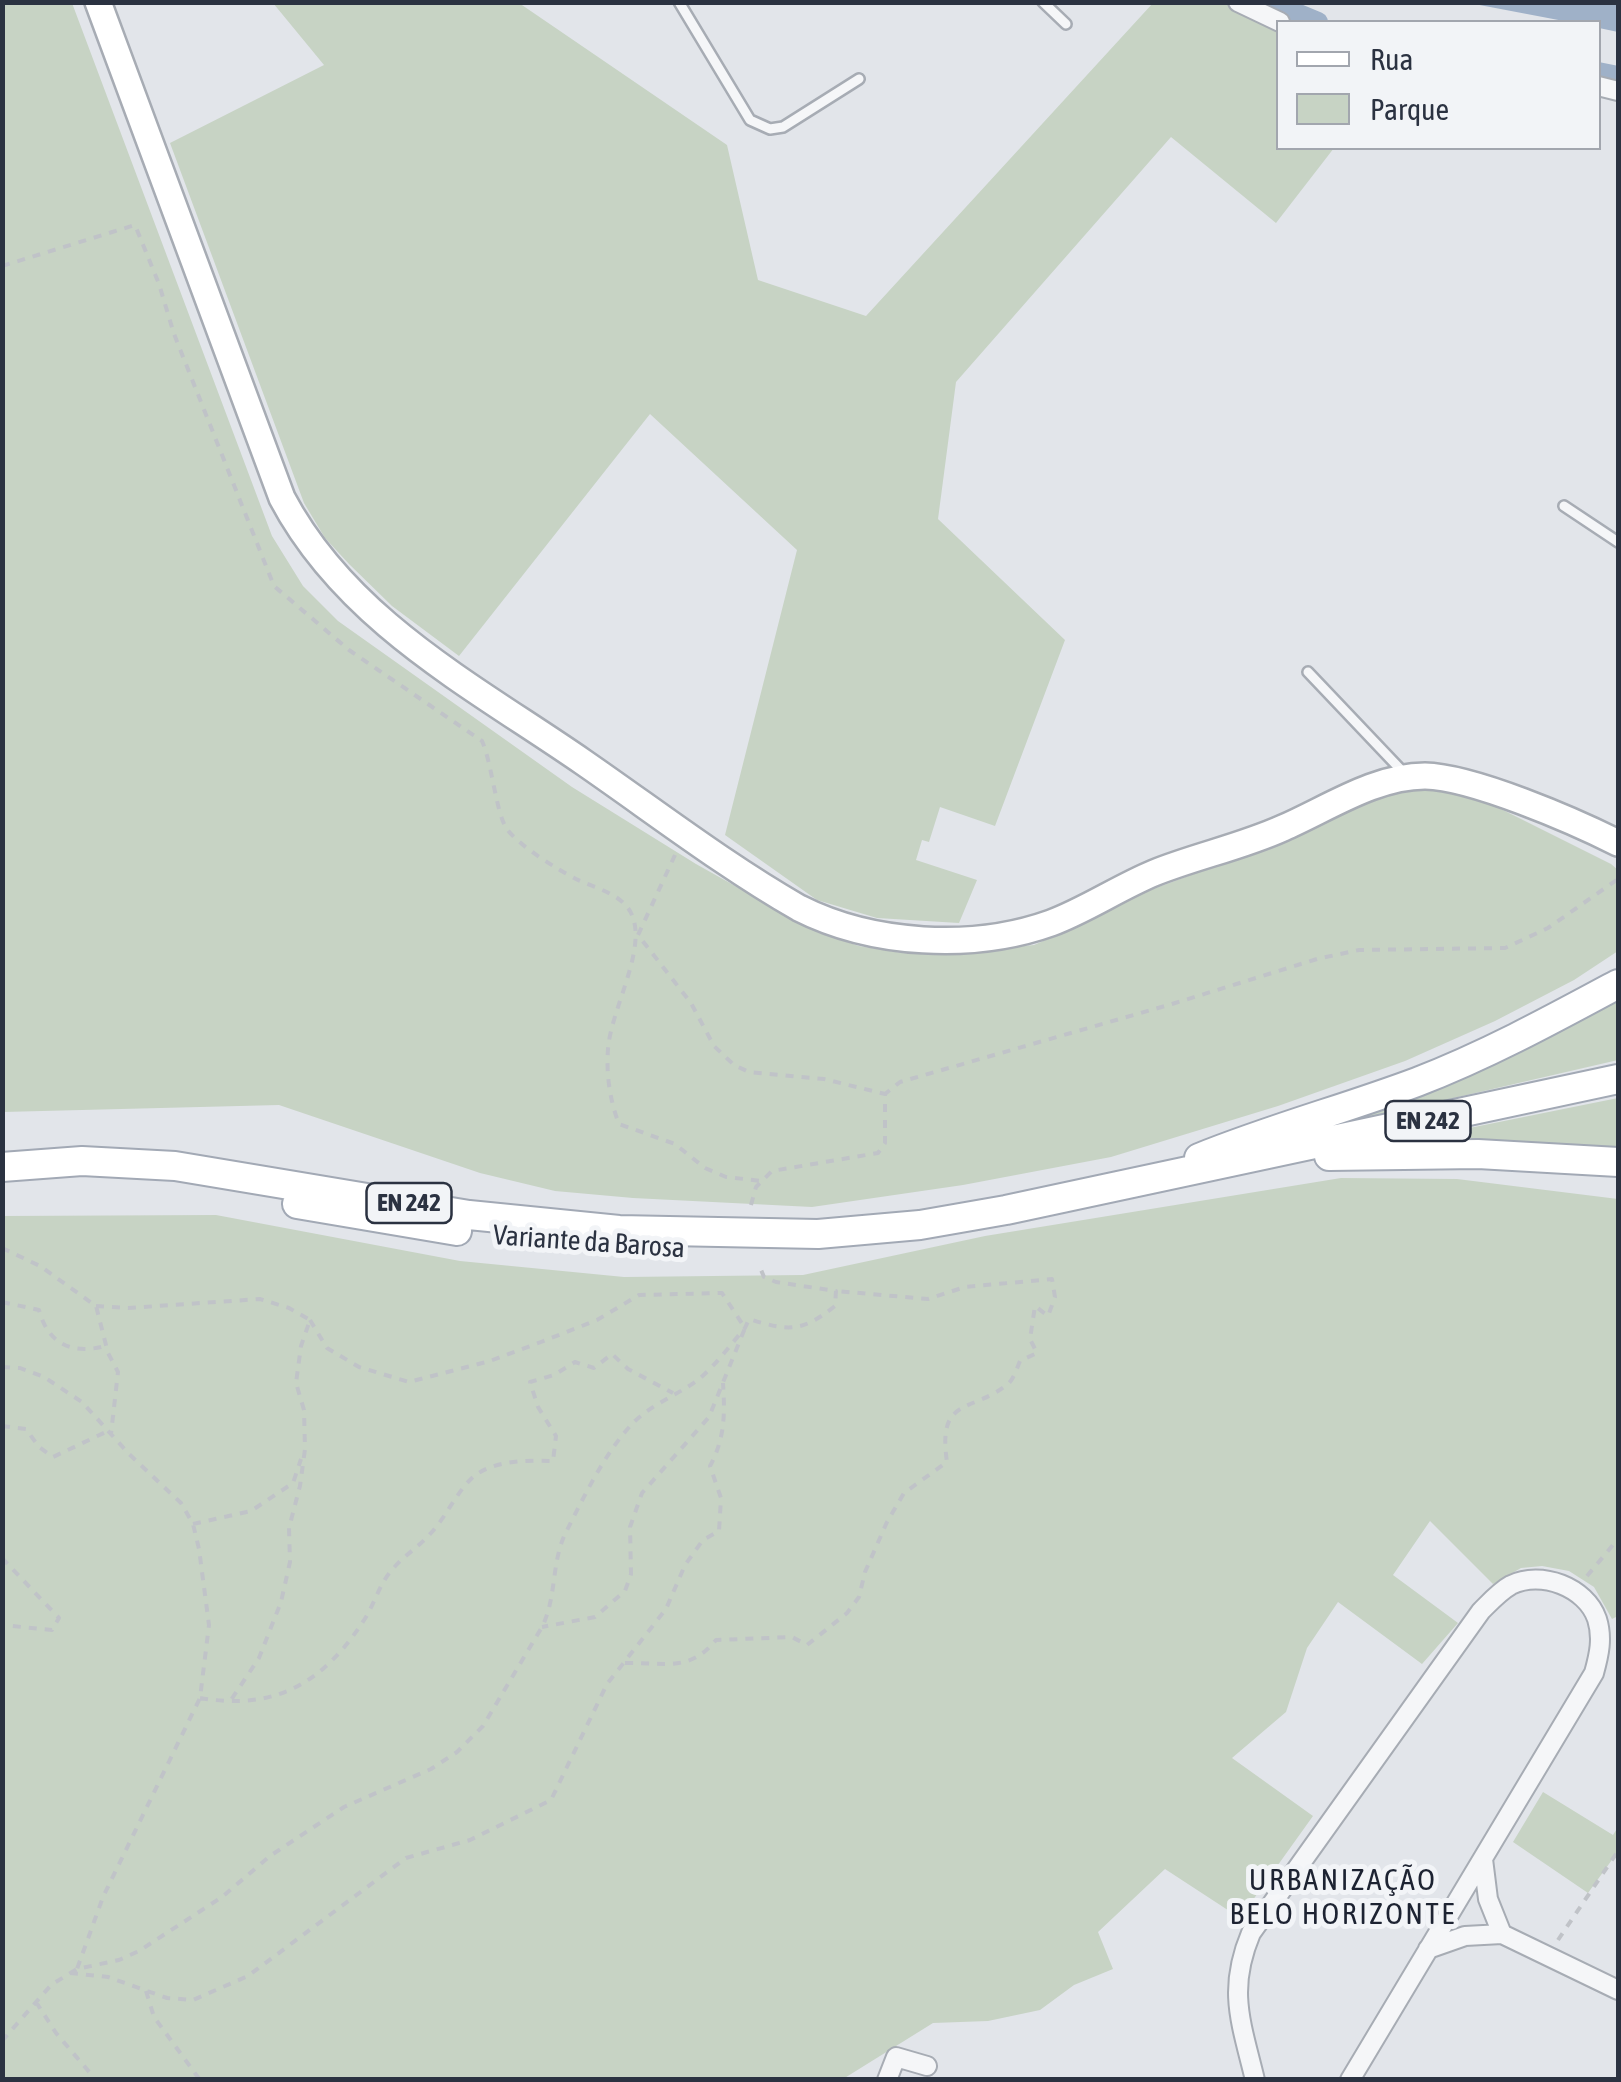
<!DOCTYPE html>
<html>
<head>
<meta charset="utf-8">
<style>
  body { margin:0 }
  #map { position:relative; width:1621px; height:2082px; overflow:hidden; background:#e2e5ea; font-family:"Asap Condensed",sans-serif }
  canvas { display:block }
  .frame { position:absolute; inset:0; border:5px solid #2b3241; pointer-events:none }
  .legend { position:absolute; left:1276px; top:20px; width:325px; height:130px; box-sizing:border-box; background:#f2f4f7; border:2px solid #a2a6ae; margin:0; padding:12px 18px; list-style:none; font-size:30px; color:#2b3241 }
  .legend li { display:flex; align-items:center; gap:20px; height:50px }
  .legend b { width:50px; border:2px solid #a2a6ae }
</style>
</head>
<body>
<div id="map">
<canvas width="1621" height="2082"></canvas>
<div class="frame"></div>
<ul class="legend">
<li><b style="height:12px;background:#fff"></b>Rua</li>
<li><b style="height:28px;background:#c7d3c4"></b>Parque</li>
</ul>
</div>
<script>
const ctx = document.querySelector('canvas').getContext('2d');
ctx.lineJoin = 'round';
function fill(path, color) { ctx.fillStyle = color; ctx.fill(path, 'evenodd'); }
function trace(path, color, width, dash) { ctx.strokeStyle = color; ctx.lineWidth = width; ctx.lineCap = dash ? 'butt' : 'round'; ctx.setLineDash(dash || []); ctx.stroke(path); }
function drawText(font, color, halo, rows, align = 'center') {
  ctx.font = font + ' "Asap Condensed",sans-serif'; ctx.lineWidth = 10; ctx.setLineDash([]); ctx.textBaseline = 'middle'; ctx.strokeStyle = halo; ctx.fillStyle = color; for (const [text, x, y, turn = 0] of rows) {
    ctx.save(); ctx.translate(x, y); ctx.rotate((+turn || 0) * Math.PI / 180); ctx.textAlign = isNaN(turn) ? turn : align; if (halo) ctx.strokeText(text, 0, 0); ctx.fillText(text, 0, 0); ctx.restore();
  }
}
fill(new Path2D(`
  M2,3H72L272,536L303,586L338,621L572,787L696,864L819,933L859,946L902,953L943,954L1034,945L1087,922L1145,892L1310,831L1370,801L1406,788L1453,792L1497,807L1611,864L1618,870V951L1574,980L1495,1021L1405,1061L1278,1106L1111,1157L963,1185L812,1207L633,1198L555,1191L480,1173L279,1105L3,1112Z
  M273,3H519L727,145L758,280L866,316L1153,3H1227L1278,29V148H1334L1276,223L1171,137L956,382L938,519L1065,640L995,826L940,807L929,842L922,840L916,860L977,880L959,923L877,918L817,900L725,835L797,550L650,414L459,656L392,606L349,564L325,538L304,503L170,143L324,65Z
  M1618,999V1060L1324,1128Z
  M1618,1098V1154L1400,1142Z
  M1341,1178L1457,1179L1618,1199V1616L1612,1619L1594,1587L1569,1571L1542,1566L1521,1568L1493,1584L1430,1521L1393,1575L1458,1623L1422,1664L1338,1602L1307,1648L1286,1712L1232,1758L1313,1816L1240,1918L1165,1869L1098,1932L1113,1969L1074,1985L1040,2010L988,2021L933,2023L843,2079H3L2,1216L216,1215L460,1261L624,1277L803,1275L985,1236Z
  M1543,1792L1613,1835L1618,1827V1858L1614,1857L1588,1893L1513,1842Z`), '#c7d3c4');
fill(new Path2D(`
  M1469,3H1618V32L1599,28L1598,22H1569Z`), '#9fb1c8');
trace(new Path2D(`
  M1270,2L1318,22
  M1598,72L1618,76`), '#9fb1c8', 20);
const lane = new Path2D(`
  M679,2L750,120L770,129L783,127L859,79
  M1043,2L1066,24
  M1564,506L1618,542
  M1308,672L1403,772`);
const street = new Path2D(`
  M1238,2L1280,22
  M1598,86L1618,91
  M1483,1859L1488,1899L1502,1934
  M1428,1949L1465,1936L1502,1934L1618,1990
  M887,2080L896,2057L927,2066
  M1255,2080C1241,2022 1227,1990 1251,1933L1481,1611C1490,1602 1500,1591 1511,1585C1541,1570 1586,1587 1597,1619C1603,1638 1599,1655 1594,1673L1350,2080`);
const secondary = new Path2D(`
  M98,2L282,498C347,621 473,686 583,762C654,811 724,865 799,908C872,945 973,951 1051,923C1086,910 1118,888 1154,873C1196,856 1241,847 1283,828C1327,809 1375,776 1425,776C1473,777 1574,821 1618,843`);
const primary = new Path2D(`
  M1329,1156L1478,1154L1618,1162
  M1199,1158C1270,1129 1345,1109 1417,1082C1487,1055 1553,1019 1618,984
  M2,1167L82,1161L175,1166L469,1215L619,1230L818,1234L920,1225L1006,1210L1618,1079
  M297,1204L457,1231`);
trace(lane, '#a7acb4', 14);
trace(street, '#a7acb4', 22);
trace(secondary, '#a7acb4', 30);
trace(primary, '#a2a9b5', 32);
trace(new Path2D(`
  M2,266L135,225L159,284L174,334L274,586L349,650L482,741C492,763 496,814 507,829C519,846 557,869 576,879C595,888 623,894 632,915C647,950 611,1009 608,1049C606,1074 610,1101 619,1124L675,1144L705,1168L726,1177L762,1181
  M675,855L638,935L691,1003L714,1046L734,1065L749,1072L824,1079L885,1094
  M751,1205L756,1187L772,1171L878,1153L885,1143V1094L900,1082L1172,1004L1317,959L1359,950L1505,948L1548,928L1618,879
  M2,1248L40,1266L96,1306L108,1353L118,1372L111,1434
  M2,1302L39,1310C48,1344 72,1355 105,1346
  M96,1306L128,1308L260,1299L289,1308L310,1320L301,1346L296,1383L304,1410L305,1449L300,1486L289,1528L290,1562L281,1602L259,1658L229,1703
  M310,1320L327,1348L359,1367L409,1382L490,1361L541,1342L597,1320L639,1295L722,1293L745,1328L709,1417L642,1493L630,1527L631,1574L625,1591L595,1617L542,1627
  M2,1367L20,1368L44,1377L82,1402L129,1454L181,1503L193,1524L199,1549L209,1625L200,1698L103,1897L77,1969
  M2,1426L26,1429L39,1447L53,1457L108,1431
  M193,1524L251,1511L293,1483L301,1459
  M2,1558L59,1618L52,1630L2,1625
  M1587,1576L1618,1539
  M625,1663C664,1662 689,1673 716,1640L792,1637L807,1645L847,1613L859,1597L865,1572L887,1522L904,1493L947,1462C937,1395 972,1414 1009,1383C1014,1378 1017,1368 1020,1361L1037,1353L1030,1339L1035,1306L1048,1316L1055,1297L1052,1279L965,1287L928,1299L836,1291
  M200,1698C277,1711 325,1682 366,1617C375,1602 380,1583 392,1570C403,1556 419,1547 431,1533C446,1517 456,1493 472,1478C492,1460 527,1460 553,1461L556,1436L538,1407L530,1382L554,1375L575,1362L594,1368L612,1354L628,1369L673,1393
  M1558,1940L1618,1851
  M70,1973L108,1977L167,1998L193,2000L248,1976L406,1858L470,1840L551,1800L607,1684L666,1609L685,1565L703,1540L719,1531L721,1498L710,1466C725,1438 725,1414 723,1383
  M146,1991L154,2017L200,2080
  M36,2002L56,2033L96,2080
  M2,2041L51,1985L77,1969L119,1960L139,1951L222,1897L270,1856L344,1807L431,1769L457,1752L483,1726L542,1627C557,1597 551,1562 566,1532C585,1495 606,1450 635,1421C654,1403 678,1395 699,1379C716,1365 731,1344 745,1328L749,1319C788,1331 801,1333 835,1306L836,1291L776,1282L764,1277L759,1265`), '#c0c3c8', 4, [8, 8]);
trace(lane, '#f5f6f8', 9);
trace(street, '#f5f6f8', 18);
trace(secondary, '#fff', 25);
trace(primary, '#fff', 28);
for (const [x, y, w] of [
  [1428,1121,85],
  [409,1203,85]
]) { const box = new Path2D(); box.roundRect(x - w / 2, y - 20, w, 40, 8); ctx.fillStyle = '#f2f4f7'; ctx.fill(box); trace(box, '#2b3241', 2.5); }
drawText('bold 25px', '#2b3241', null, [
  ["EN 242",1428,1121],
  ["EN 242",409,1203]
]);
drawText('28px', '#2b3241', '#f2f4f7', [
  ["Variante da Barosa",589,1242,4]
]);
ctx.letterSpacing = '2.5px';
drawText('30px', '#1d2332', '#f2f4f7', [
  ["URBANIZAÇÃO",1343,1881],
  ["BELO HORIZONTE",1343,1915]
]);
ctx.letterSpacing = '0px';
</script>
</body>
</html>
